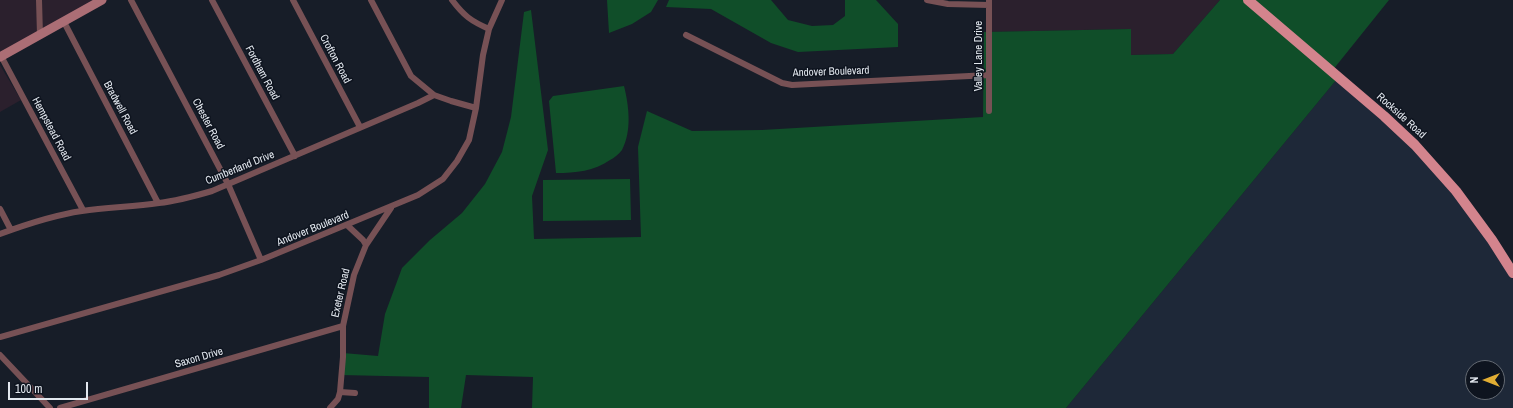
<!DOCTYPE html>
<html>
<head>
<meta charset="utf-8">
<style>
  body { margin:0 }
  #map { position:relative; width:1513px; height:408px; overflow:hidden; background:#171d28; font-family:"Archivo Narrow",sans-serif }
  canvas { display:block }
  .north { position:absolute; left:1465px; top:360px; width:40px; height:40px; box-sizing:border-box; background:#0e141f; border:1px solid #636972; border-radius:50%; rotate:270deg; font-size:11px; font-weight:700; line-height:16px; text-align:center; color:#e3e8ef }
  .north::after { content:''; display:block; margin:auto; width:14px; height:18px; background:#e2ae34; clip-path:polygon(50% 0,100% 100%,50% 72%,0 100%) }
  .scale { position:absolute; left:8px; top:382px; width:80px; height:18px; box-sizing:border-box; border:2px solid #e3e8ef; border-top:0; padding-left:5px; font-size:12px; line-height:14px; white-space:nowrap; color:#e3e8ef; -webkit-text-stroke:3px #0e141f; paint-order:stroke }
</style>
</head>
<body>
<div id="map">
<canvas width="1513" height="408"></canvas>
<div class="north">N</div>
<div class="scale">100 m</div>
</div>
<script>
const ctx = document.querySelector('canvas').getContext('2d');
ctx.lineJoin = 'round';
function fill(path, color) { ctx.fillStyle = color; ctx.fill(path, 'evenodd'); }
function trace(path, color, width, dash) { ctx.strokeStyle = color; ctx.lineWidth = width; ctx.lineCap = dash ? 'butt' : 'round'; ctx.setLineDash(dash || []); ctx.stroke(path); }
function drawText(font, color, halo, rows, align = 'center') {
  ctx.font = font + ' "Archivo Narrow",sans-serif'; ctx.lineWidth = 3; ctx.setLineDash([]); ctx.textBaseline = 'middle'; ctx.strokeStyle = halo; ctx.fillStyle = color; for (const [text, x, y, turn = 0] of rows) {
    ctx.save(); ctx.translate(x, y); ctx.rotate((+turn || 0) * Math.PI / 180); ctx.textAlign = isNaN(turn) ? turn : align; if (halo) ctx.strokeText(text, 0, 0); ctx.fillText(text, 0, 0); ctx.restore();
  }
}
fill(new Path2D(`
  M0,0H108L0,62Z
  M988,0H1220L1173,54L1131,55V29L989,32Z
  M0,65L21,100L0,112Z`), '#2b202d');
fill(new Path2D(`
  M1337,79L1415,145L1513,273V408H1066ZM1473,368H1497V392H1473Z`), '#1e2838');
fill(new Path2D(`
  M607,0H658L651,12L632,24L609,33Z
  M669,0H771L788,20L812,26L833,25L845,16V0H876L898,24V47L798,52L771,43L711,9L666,7Z
  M1220,0H1389L1332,71L1337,79L1066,408H532L533,377L466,375L461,408H429V377L341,375L343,353L378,356L385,314L402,268L430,240L462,213L485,184L502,152L511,117L524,12L531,10L548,150L532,196L534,239L641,237L638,147L647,111L692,131L762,130L983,117L984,32L1131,29V55L1173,54Z
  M624,86C629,106 632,131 622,150C619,154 614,158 610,160C594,171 576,173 556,173L549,101L553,96Z
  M630,179L631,220L543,221V180Z`), '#104e29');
trace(new Path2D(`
  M39,0L40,35
  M131,0L228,184L261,260
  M212,0L295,156
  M293,0L360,127
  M371,0L411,76L434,95L451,101L476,108
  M452,0C464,16 471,21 489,29
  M927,0L948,4L989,5
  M989,0V111
  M64,22L158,203
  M686,35L782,83L792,85L989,75
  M1,56L83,210
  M0,209L11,230
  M347,225L363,240L366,245
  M0,234C27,224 54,215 82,211C108,207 133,207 159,203C177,201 195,196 212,191L418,103L434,95
  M0,337L219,275L261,260L418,195L443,179L457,161L469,140L476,108L483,55L489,29L502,0
  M0,355L50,408
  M340,392L355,393
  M60,408L343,326
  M330,408L338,399L340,392L343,357V326L354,275L366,245L391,208`), '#775155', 6);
trace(new Path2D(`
  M0,57L102,0`), '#ab6e75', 9);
trace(new Path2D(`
  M1248,0L1384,116L1415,145L1456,191L1492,240L1513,273`), '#d3848d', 10);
drawText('11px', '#e3e8ef', '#0e141f', [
  ["Valley Lane Drive",979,56,-90],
  ["Crofton Road",335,59,62],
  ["Andover Boulevard",831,72,-2],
  ["Fordham Road",262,73,62],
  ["Bradwell Road",120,108,62],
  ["Rockside Road",1401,116,42],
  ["Chester Road",208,124,62],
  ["Hempstead Road",51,129,62],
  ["Cumberland Drive",240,168,-22],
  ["Andover Boulevard",313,229,-22],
  ["Exeter Road",341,293,-77],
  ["Saxon Drive",199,358,-16]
]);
</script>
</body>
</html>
